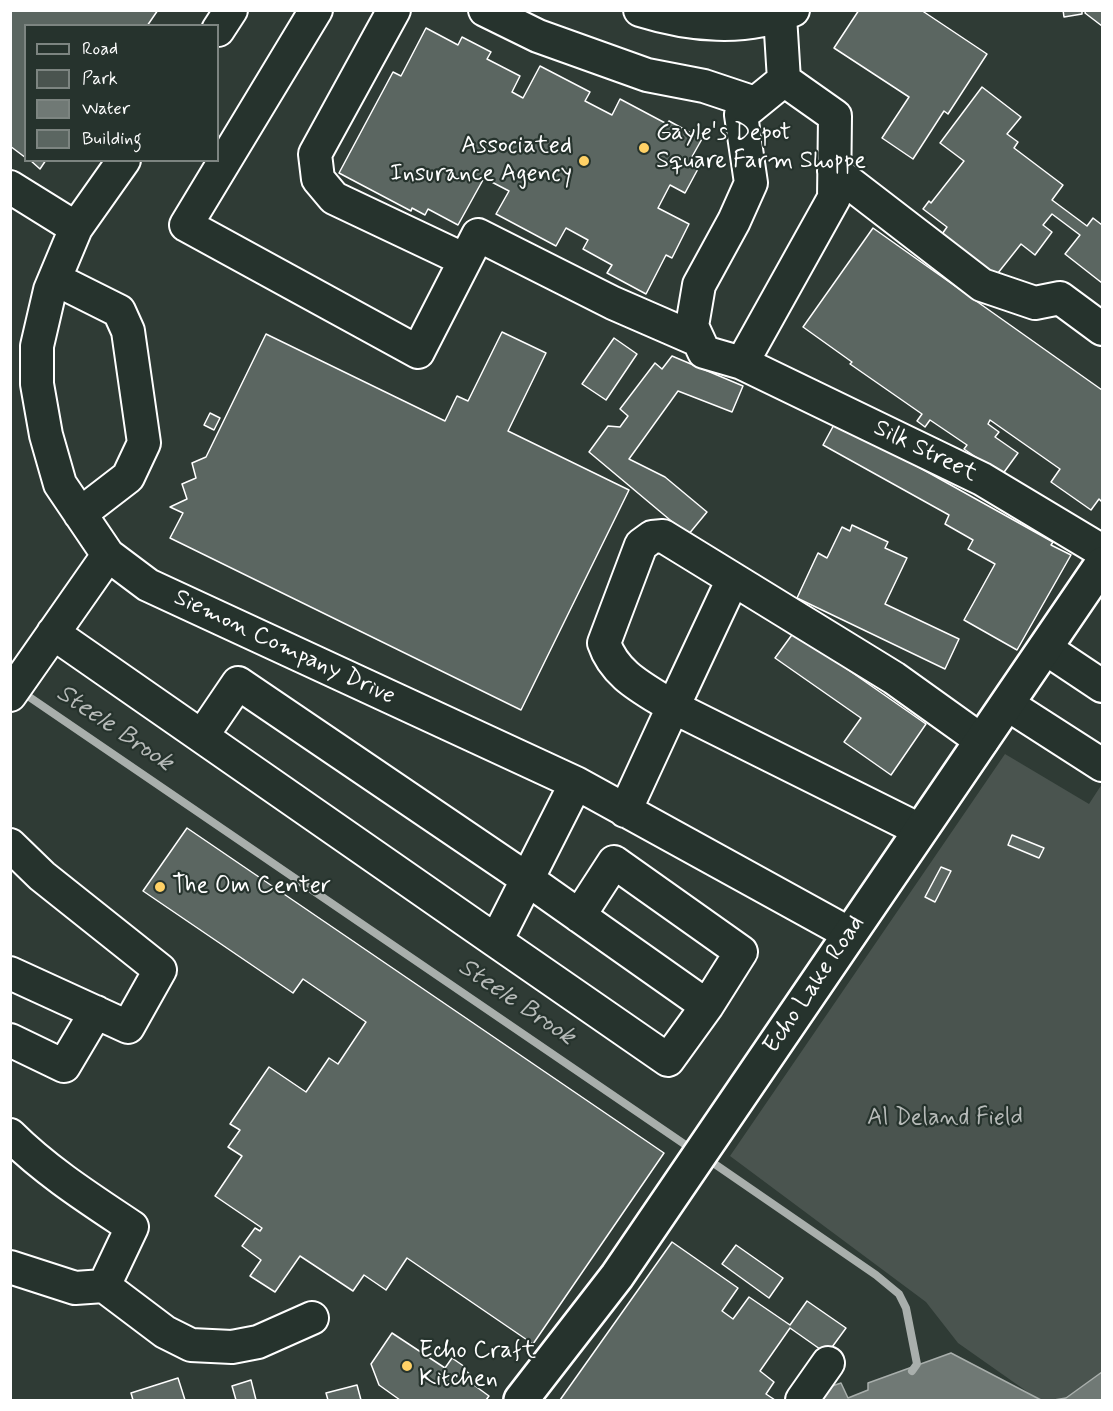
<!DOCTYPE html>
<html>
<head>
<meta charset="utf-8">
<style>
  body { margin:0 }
  #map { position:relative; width:1113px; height:1411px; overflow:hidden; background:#2f3b35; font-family:Mynerve,sans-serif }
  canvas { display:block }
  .frame { position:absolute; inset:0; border:12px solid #fff; pointer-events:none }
  .legend { position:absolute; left:24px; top:24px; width:195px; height:138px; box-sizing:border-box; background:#26332d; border:2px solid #7d8581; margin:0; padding:8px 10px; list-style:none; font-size:18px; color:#fff }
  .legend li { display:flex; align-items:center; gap:12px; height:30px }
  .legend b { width:30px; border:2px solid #7d8581 }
</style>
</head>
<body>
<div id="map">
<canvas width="1113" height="1411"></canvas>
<div class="frame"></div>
<ul class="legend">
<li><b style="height:8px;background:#26332d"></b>Road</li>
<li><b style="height:16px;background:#4a544f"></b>Park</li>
<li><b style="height:16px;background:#707975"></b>Water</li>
<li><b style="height:16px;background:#5b6661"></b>Building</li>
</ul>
</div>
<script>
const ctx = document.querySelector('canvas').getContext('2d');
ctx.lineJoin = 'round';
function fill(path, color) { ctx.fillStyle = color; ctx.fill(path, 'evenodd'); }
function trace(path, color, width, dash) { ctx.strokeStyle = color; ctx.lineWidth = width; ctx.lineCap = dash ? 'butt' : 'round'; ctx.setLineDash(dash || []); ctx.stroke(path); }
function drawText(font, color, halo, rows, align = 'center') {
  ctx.font = font + ' Mynerve,sans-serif'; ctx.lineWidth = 4.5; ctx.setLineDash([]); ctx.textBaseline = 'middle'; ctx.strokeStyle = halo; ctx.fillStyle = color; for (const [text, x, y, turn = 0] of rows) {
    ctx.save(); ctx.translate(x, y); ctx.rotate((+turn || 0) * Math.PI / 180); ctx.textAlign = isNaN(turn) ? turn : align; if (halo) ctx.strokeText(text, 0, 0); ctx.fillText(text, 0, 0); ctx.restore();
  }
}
fill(new Path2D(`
  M1005,754L1089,804L1102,784V1398L1096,1400H1039L958,1343L926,1302L730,1156Z`), '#4a544f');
const water = new Path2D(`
  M951,1353L1041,1400H817L829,1387L841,1383L848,1398L868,1390V1383Z
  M1102,1372V1400H1054L1066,1398Z`);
fill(water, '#707975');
trace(water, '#a9afac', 1.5);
trace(new Path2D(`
  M22,692L693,1150
  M706,1158L876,1275L899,1294L906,1308L917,1364L912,1371`), '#a9afac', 8);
const building = new Path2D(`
  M10,10H158L147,26H26V158L10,146Z
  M859,10H921L987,54L948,114L944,111L913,159L882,138L909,97L834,48Z
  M1063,10H1082V14L1064,17Z
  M1086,10H1102V26L1085,13Z
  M426,28L458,45L462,37L491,52L487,59L520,76L512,92L523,98L540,66L590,92L585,101L612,115L620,99L667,124L669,121L702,139L689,162L699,167L685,193L670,185L658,208L689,224L672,258L666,255L646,294L607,273L612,265L583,249L588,240L566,228L556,246L496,214L509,191L484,178L458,225L428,209L425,215L412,208L411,211L339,173L393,72L401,76Z
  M982,87L1021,117L1007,134L1018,142L1014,148L1063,185L1052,200L1087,226L1093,218L1102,225V283L1065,254L1080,235L1052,214L1043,225L1052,232L1035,255L1021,244L994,278L940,237L947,227L923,209L929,201L931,203L964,161L940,143Z
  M30,160H46L40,169Z
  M873,228L1102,390V502L1099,499L1091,510L1051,482L1060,469L990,420L988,424L999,432L995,437L1018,453L1002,475L964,449L967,445L930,420L925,427L917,421L922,414L850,364L852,362L803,327Z
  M502,332L546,353L508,431L629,490L521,710L170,538L183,513L170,507L187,499L182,484L196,478L192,463L206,457L266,334L445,421L457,396L468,401Z
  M614,338L637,354L606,400L582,384Z
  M672,356L743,386L732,412L678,391L629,459L665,477L707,512L688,535L589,452L608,426L620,427L628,416L620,409L655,363L662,369Z
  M210,413L220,418L214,430L204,425Z
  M836,421L1053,542L1051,545L1071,555L1017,650L964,620L995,564L968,549L973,540L945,524L949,515L823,445Z
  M852,525L888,542L885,548L907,558L885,604L959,639L945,669L797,598L818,553L827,558L842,527L850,531Z
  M794,632L926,724L891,775L844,742L861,718L775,658Z
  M187,828L664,1153L533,1344L407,1258L386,1290L364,1275L353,1291L300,1256L275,1292L250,1276L261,1260L242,1246L255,1228L260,1231L262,1228L215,1196L242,1156L228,1147L240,1130L230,1124L269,1067L306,1092L329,1058L338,1064L366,1022L303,979L293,993L143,891Z
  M1012,835L1044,848L1039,858L1008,845Z
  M941,867L951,871L935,902L925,897Z
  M672,1242L738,1288L722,1311L733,1319L749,1297L790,1325L807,1301L846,1328L827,1354L790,1328L760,1371L774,1382L766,1394L775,1400H560Z
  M736,1245L783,1278L769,1298L722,1264Z
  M392,1333L445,1368L452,1358L465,1367L466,1371L471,1375L467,1380L489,1396L486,1400H400L379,1385L371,1364Z
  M178,1378L185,1400H133L131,1393Z
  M251,1380L256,1400H236L232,1386Z
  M357,1385L361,1400H328L326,1393Z`);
fill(building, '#5b6661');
trace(building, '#fff', 1.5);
const minor = new Path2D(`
  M316,10L186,225L418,352L478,235L613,303L698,340
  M394,10L315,154L318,179L334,198L465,260
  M485,10L538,36L647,75L704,86L755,103
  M640,10C688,25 746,32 793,10
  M780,16L784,80L835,116L834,198L742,363L982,479L1102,551
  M218,30L231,10
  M124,160L76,228L50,290L37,346V384L46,435L60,484L108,555L148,585L576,783L850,934
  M834,171L982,285L1035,303L1060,298L1102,329
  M10,187L76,228
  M55,279L119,311L128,331L144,443L128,477L80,514
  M742,363L704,352L692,326L699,285L734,221L751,183L741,115L784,80
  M733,579L673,707C645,689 615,676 604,643L641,545L652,537L663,536L894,678L982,741
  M53,633L496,941L576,783
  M1045,648L1102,686
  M10,695L108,555
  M1007,704L1102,765
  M202,736L238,683L527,879L707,1006L668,1060L496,941
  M625,811L673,707L920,830
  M10,845L42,876L160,970L128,1027L10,973
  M579,916L614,862L741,952L707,1006
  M10,1040L64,1066L96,1012
  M10,1135C46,1171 90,1199 132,1227L104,1286L75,1288L10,1267
  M104,1286L165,1332L191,1345L232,1347L258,1342L312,1318
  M802,1400L828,1363`);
const major = new Path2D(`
  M521,1400L617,1276L1102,564`);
trace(minor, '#fff', 36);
trace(major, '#fff', 38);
trace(minor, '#26332d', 32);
trace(major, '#26332d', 33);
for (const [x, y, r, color] of [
  [644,148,6,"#ffd166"],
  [584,161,6,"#ffd166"],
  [160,887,6,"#ffd166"],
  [407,1366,6,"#ffd166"]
]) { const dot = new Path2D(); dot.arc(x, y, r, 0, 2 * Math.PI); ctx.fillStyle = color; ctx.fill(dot); trace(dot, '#26332d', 2); }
drawText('24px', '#fff', '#26332d', [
  ["Gayle's Depot",656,134],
  ["Square Farm Shoppe",656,162],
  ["Associated",572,147,"right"],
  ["Insurance Agency",572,175,"right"],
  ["The Om Center",172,887],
  ["Echo Craft",419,1352],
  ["Kitchen",419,1380]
], 'left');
drawText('24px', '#fff', '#26332d', [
  ["Silk Street",925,452,26],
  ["Siemon Company Drive",284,648,25],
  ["Echo Lake Road",815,985,-56]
]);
drawText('24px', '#b7bbb9', '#26332d', [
  ["Al Deland Field",945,1119]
]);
drawText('italic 26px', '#b8bcba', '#26332d', [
  ["Steele Brook",114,729,34],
  ["Steele Brook",516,1003,34]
]);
</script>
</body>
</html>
